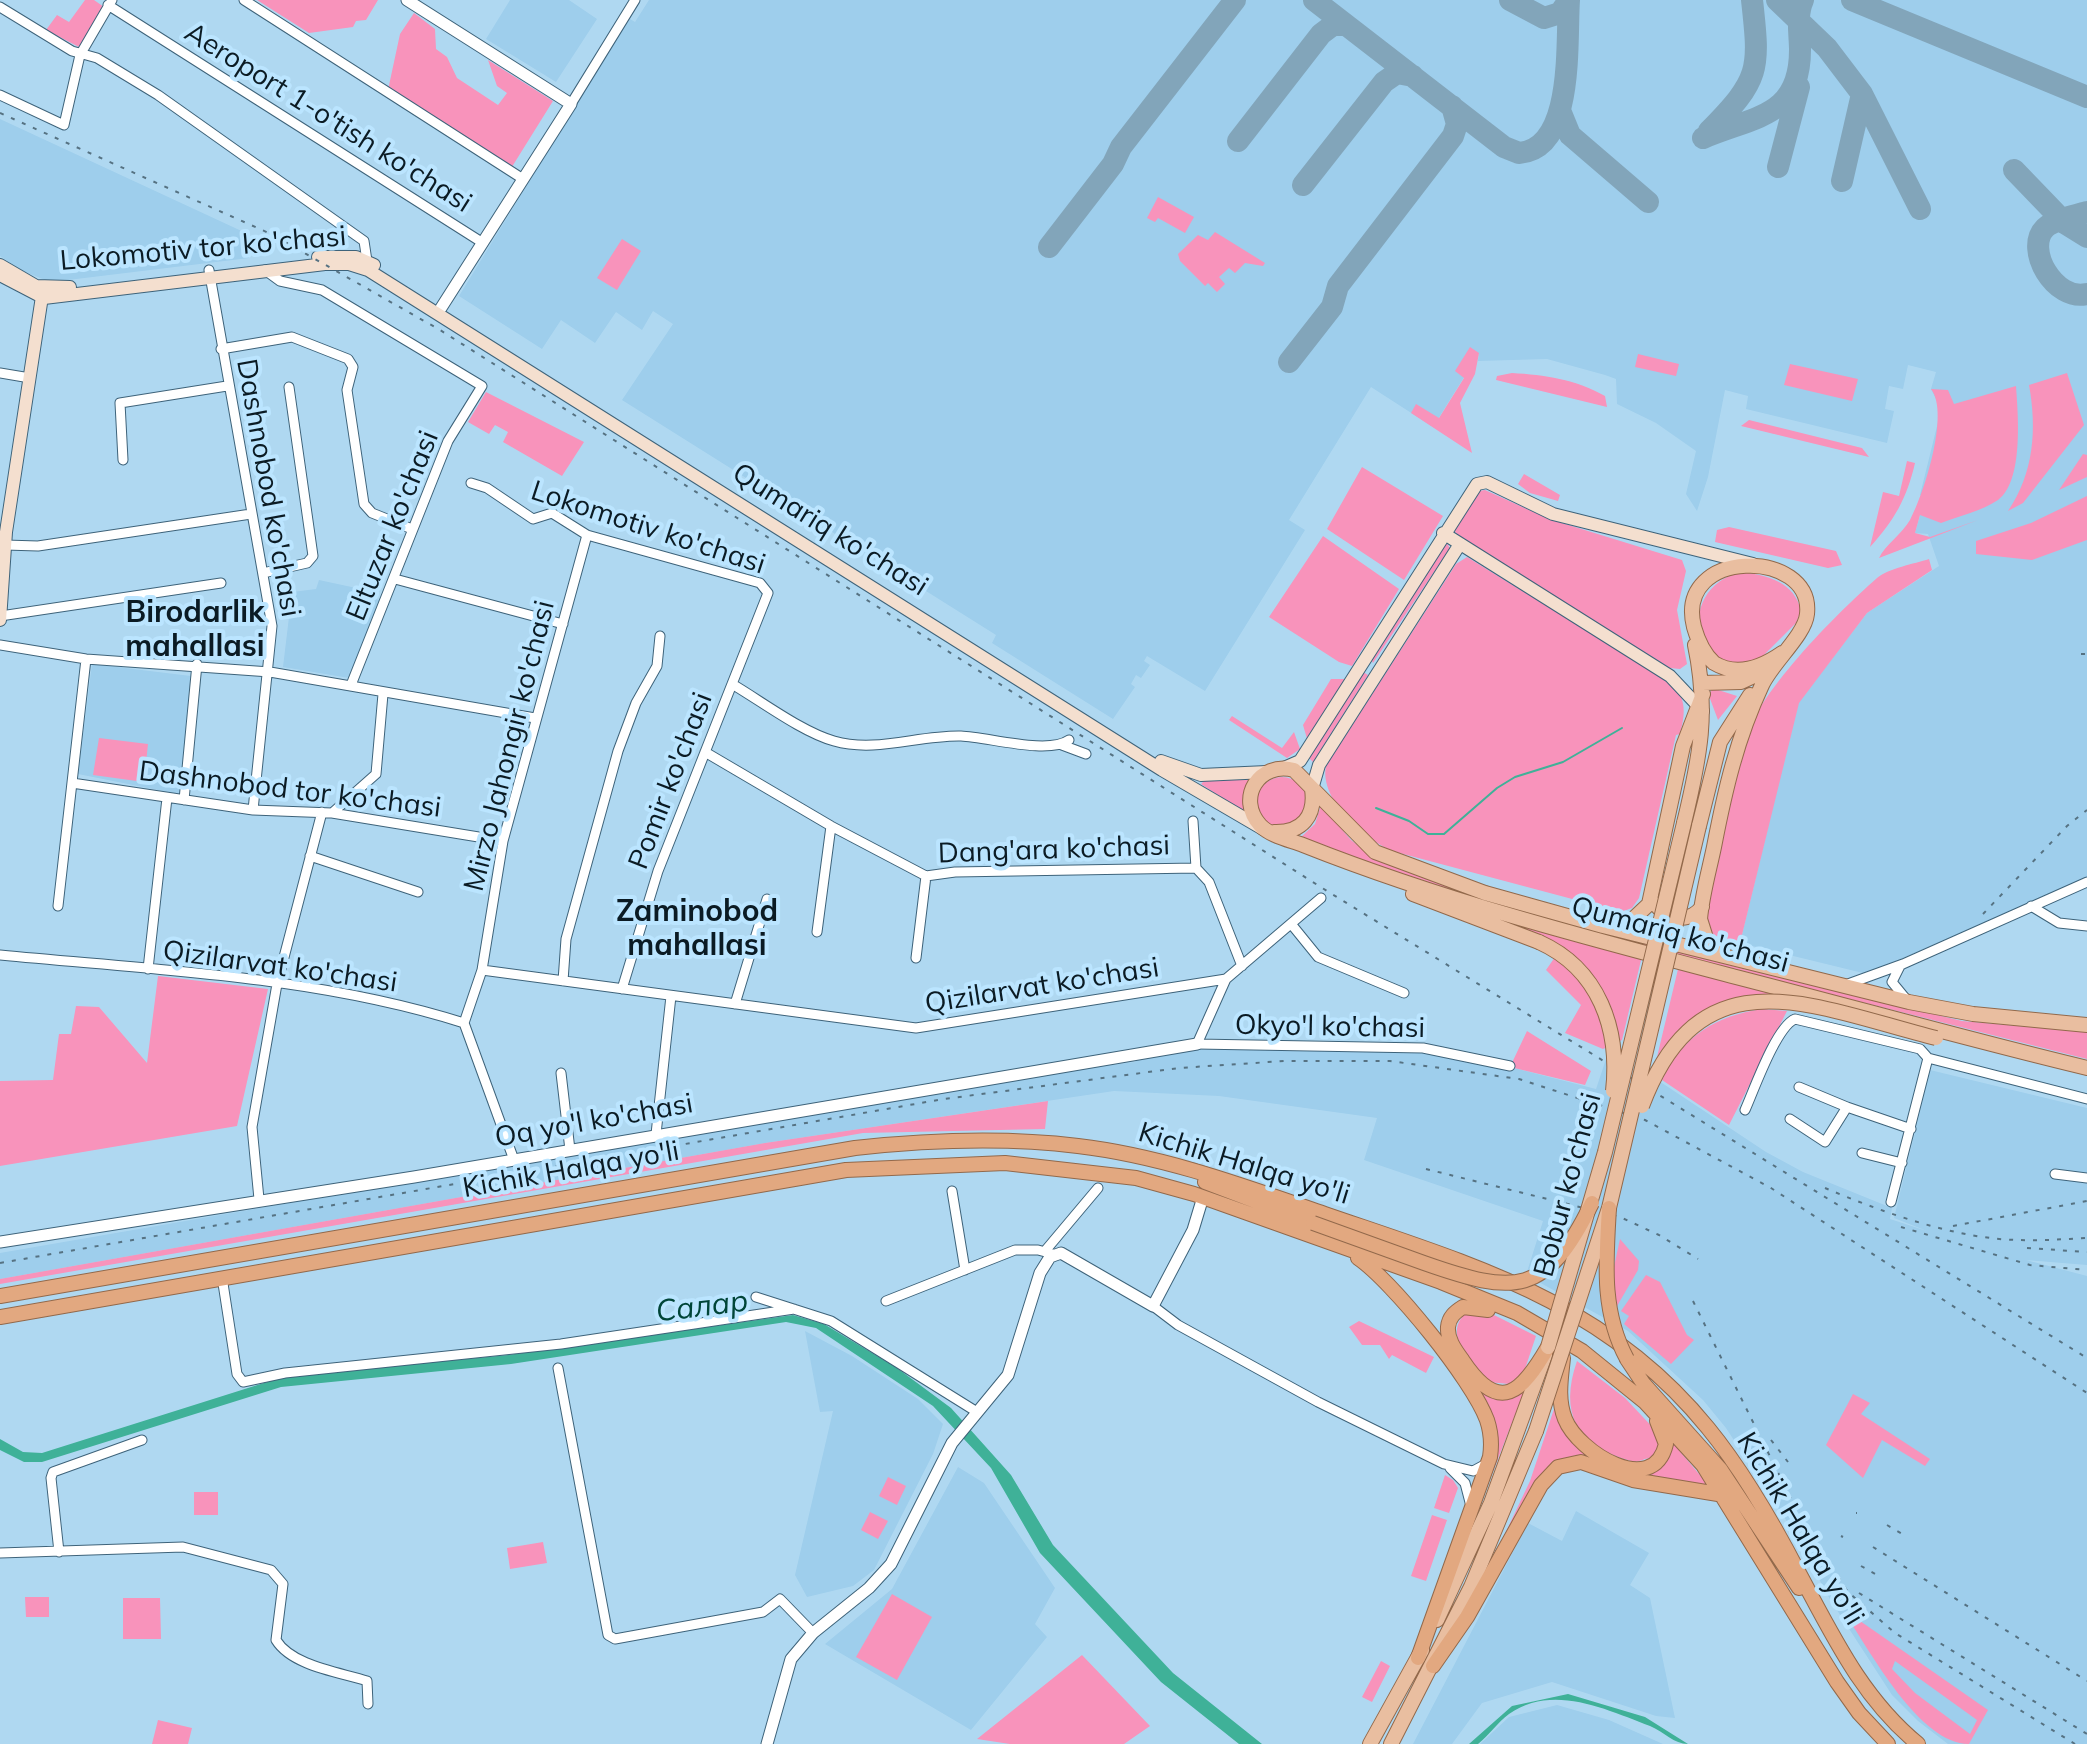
<!DOCTYPE html>
<html>
<head>
<meta charset="utf-8">
<style>
  body { margin:0 }
  canvas { display:block; background:#afd8f1 }
</style>
</head>
<body>
<canvas width="2087" height="1744"></canvas>
<script>
const ctx = document.querySelector('canvas').getContext('2d');
ctx.lineJoin = 'round';
function fill(path, color) { ctx.fillStyle = color; ctx.fill(path, 'evenodd'); }
function trace(path, color, width, dash) { ctx.strokeStyle = color; ctx.lineWidth = width; ctx.lineCap = dash ? 'butt' : 'round'; ctx.setLineDash(dash || []); ctx.stroke(path); }
function drawText(font, color, halo, rows, align = 'center') {
  ctx.font = font + ' Mulish,sans-serif'; ctx.lineWidth = 8; ctx.setLineDash([]); ctx.textBaseline = 'middle'; ctx.strokeStyle = halo; ctx.fillStyle = color; for (const [text, x, y, turn = 0] of rows) {
    ctx.save(); ctx.translate(x, y); ctx.rotate((+turn || 0) * Math.PI / 180); ctx.textAlign = isNaN(turn) ? turn : align; if (halo) ctx.strokeText(text, 0, 0); ctx.fillText(text, 0, 0); ctx.restore();
  }
}
fill(new Path2D(`
  M510,0H569L597,19L556,82L486,39Z
  M649,0H2087V877L1867,974L1740,943L1798,703L1867,613L1939,566L1928,534L1915,533L1925,498L1920,495L1939,418L1938,403L1931,389L1936,372L1908,365L1903,389L1889,386L1885,409L1894,411L1887,443L1746,409L1748,396L1725,390L1708,477L1697,511L1686,494L1696,451L1656,423L1617,404L1616,379L1605,375L1547,359L1478,361L1479,353L1433,427L1371,387L1289,520L1305,530L1205,691L1147,656L1144,661L1150,665L1141,678L1136,675L1131,684L1135,687L1113,719L992,643L996,635L622,400L673,324L653,311L642,330L616,312L595,343L561,320L542,349L459,296L611,48L630,19L635,22Z
  M0,119L248,234L249,258L68,280H45L23,271L0,256Z
  M319,580L361,589L362,594L387,603L355,679L283,667L292,592L316,589Z
  M92,664L191,676L183,795L78,774Z
  M1182,1049L1419,1052L1510,1067L1596,1089L1608,1053L1659,1081L1766,1152L1803,1172L1892,1208L1890,1219L1927,1231L1894,1218L1930,1070L2087,1108V1265L2026,1260L2087,1276V1744H1948L1918,1721L1892,1695L1831,1601L1790,1526L1726,1428L1703,1400L1628,1331L1526,1275L1543,1221L1364,1160L1377,1118L1219,1096L1114,1091L765,1143L0,1279V1253L1013,1078L1135,1062L1143,1054Z
  M805,1331L852,1356L918,1399L943,1424L933,1454L874,1570L853,1586L807,1597L795,1575L833,1411L820,1412Z
  M958,1467L984,1483L1055,1588L1035,1624L1047,1637L971,1730L825,1644L892,1589Z
  M1576,1511L1649,1553L1630,1585L1650,1598L1675,1718L1656,1716L1552,1682L1482,1703L1452,1744H1413L1528,1523L1562,1541Z
  M1557,1705L1609,1720L1663,1744H1480L1509,1717Z`), '#9eceec');
fill(new Path2D(`
  M85,0H94L104,7L81,48L46,30L57,15L69,22Z
  M257,0H378L366,20L356,21L353,27L309,33Z
  M414,13L435,29L436,49L447,57L457,78L498,105L507,93L497,86L488,60L553,101L510,170L388,90L400,34Z
  M1158,197L1194,217L1185,233L1158,218L1155,222L1147,218Z
  M1215,232L1265,263L1263,266L1245,263L1235,273L1229,268L1219,277L1225,284L1217,292L1208,283L1205,286L1180,261L1178,254L1198,235L1208,240Z
  M622,239L641,251L617,290L597,278Z
  M1470,347L1479,353L1475,374L1460,403L1472,453L1411,413L1416,404L1439,418L1464,378L1455,371Z
  M1638,354L1679,364L1676,376L1635,367Z
  M1790,364L1858,379L1852,401L1784,385Z
  M1512,373C1545,375 1575,379 1605,396L1607,407L1496,380L1497,376Z
  M2067,373L2084,425L2023,503L2008,511C2034,473 2037,429 2029,385Z
  M2016,386C2018,414 2024,481 1998,500C1982,511 1959,516 1941,523L1920,515L1915,533L1930,537L1978,520L1879,558C1885,545 1902,534 1910,520C1924,494 1950,413 1931,389L1948,390L1954,404Z
  M486,392L584,442L562,476L503,442L508,432L495,425L489,434L468,422Z
  M1749,420L1862,448L1869,457L1741,426Z
  M2083,454L2087,455V477L2059,490Z
  M1907,461L1915,463C1907,498 1894,521 1870,547L1883,492L1899,496Z
  M1362,467L1443,516L1404,580L1327,529Z
  M1524,474L1560,495L1558,501L1530,493L1518,484Z
  M1485,490L1549,519L1682,560L1686,571L1677,610L1687,664L1680,669L1670,668L1458,536L1454,530L1479,491Z
  M2087,496V540L2032,560L1976,554V541L2031,523Z
  M1729,527L1836,551L1842,565L1828,568L1715,542L1717,530Z
  M1323,536L1399,589L1352,666L1339,662L1269,617Z
  M1446,542L1450,548L1373,663L1371,659Z
  M1467,557L1673,684C1687,701 1685,714 1680,734L1676,735L1639,898L1632,908L1621,912L1392,851C1364,838 1319,800 1326,766L1456,564Z
  M1929,559L1932,570L1867,613L1799,703L1740,943L1710,935L1707,912C1718,859 1725,802 1740,749C1756,694 1834,616 1877,578C1889,568 1914,564 1929,559Z
  M1741,572C1767,575 1795,582 1801,611L1796,623L1756,663L1722,662C1716,656 1708,649 1704,642C1689,611 1709,579 1741,572Z
  M1363,672L1368,675L1313,762L1308,757Z
  M1331,679H1345L1308,742L1303,725Z
  M1712,688L1737,696L1718,720L1709,696Z
  M1232,716L1282,748L1294,732L1300,749L1287,758L1229,720Z
  M99,738L148,744L144,782L93,775Z
  M1253,777L1243,802L1244,812L1201,784L1205,780Z
  M1257 802a25 25 0 1 1 50 0a25 25 0 1 1-50 0Z
  M1321,805L1351,840L1372,856L1446,885L1737,966L1962,1021L2087,1032V1059L1573,929L1445,889L1300,838L1315,824Z
  M1500,919L1642,956L1622,1040L1603,1049L1565,1033L1581,1005L1546,970L1562,947Z
  M1679,965L1773,994C1724,996 1685,1016 1657,1057Z
  M158,976L268,989L237,1126L0,1166V1081L53,1080L59,1034H71L76,1006L99,1007L147,1063Z
  M1762,1009L1787,1011L1729,1125L1662,1080C1683,1036 1715,1016 1762,1009Z
  M1527,1031L1591,1071L1585,1085L1510,1067Z
  M1048,1101L1045,1129L863,1133L0,1284V1279L765,1143Z
  M1620,1239L1639,1261L1638,1270L1613,1313L1605,1308Z
  M1646,1275L1660,1282L1687,1335L1694,1340L1671,1364L1624,1324L1629,1316L1621,1311Z
  M1484,1310L1536,1336L1524,1372L1509,1384L1488,1382C1474,1363 1442,1336 1465,1314L1463,1312Z
  M1359,1321L1434,1357L1426,1373L1392,1355L1389,1359L1380,1345H1362L1349,1327Z
  M1577,1361L1625,1398L1659,1434L1661,1438L1654,1459C1644,1456 1641,1464 1631,1461C1576,1446 1559,1413 1577,1361Z
  M1524,1392L1464,1546L1495,1457L1480,1393L1505,1399Z
  M1853,1394L1870,1403L1861,1414L1930,1459L1925,1466L1882,1440L1863,1478L1826,1445Z
  M1555,1406L1573,1443L1607,1464L1582,1456L1564,1459L1493,1559L1530,1481Z
  M1673,1443L1709,1486L1649,1478Z
  M1445,1475L1453,1480L1458,1488L1449,1513L1434,1508Z
  M888,1477L906,1486L897,1505L879,1496Z
  M194,1492H218V1515H194Z
  M870,1512L888,1521L878,1539L861,1530Z
  M1432,1515L1447,1520L1426,1581L1411,1576Z
  M543,1542L547,1563L510,1569L507,1548Z
  M892,1594L932,1617L897,1680L856,1657Z
  M25,1597H49V1617H26Z
  M123,1598H160L161,1639H123Z
  M1850,1614L1988,1710L1969,1744C1920,1744 1872,1654 1847,1617ZM1895,1661L1977,1720L1970,1734L1915,1693L1892,1669Z
  M1082,1655L1150,1726L1124,1744H1010L977,1739Z
  M1381,1661L1390,1666L1372,1702L1362,1697Z
  M158,1720L192,1728L188,1744H152Z`), '#f893bb');
fill(new Path2D(`
  M793,1315L824,1324L897,1368L951,1408L1011,1475L1053,1545L1173,1673L1262,1744H1239L1161,1682L1040,1553L991,1468L933,1406L816,1328L786,1322L511,1364L281,1387L42,1462H24L0,1450V1439L23,1452L42,1453L286,1376L508,1355Z
  M1568,1694L1645,1717L1688,1744C1674,1744 1664,1732 1650,1726C1607,1710 1553,1683 1509,1714C1498,1722 1489,1735 1478,1744H1469L1512,1706Z`), '#3fb198');
trace(new Path2D(`
  M1376,808L1409,821L1428,834H1444L1497,788L1515,777L1563,762L1622,728`), '#3fb198', 2);
trace(new Path2D(`
  M1314,0L1504,147L1519,153C1575,149 1566,41 1569,0
  M1510,0L1544,18L1560,13L1569,0
  M1777,0L1827,48L1862,94L1920,209
  M1852,0L2087,97
  M1561,113L1570,135L1648,202
  M1709,131C1760,79 1760,71 1752,0
  M1703,138C1755,116 1800,117 1800,50C1800,34 1796,15 1803,0
  M1238,141L1321,34L1333,25H1346
  M1778,167L1799,87
  M2014,170L2066,224L2087,237
  M1842,181L1862,94
  M1303,185L1384,82L1397,73L1413,76
  M2087,212C2074,216 2054,219 2045,228C2024,249 2055,302 2087,294
  M1049,247L1113,164L1121,147L1235,0
  M1289,362L1332,307L1338,286L1453,136L1457,124L1452,106`), '#82a5ba', 22);
const minor = new Path2D(`
  M244,0L523,179
  M108,5L483,243
  M0,7L72,51L97,58L158,95L364,241L367,261
  M0,95L64,125L80,55L112,0
  M571,104L635,0
  M209,270L272,626L253,810
  M265,270L280,281L322,290L482,386L448,441L351,685
  M221,349L292,337L348,359L353,367L347,390L364,504L372,513L412,529
  M0,373L30,378
  M123,460L120,403L227,386
  M471,483L487,488L533,519L552,513L587,535L760,583L768,593L658,871L622,989
  M5,545L38,546L251,514
  M263,573L307,563L313,556L289,387
  M395,579L563,624
  M0,616L221,583
  M0,645L86,659L270,672L535,718
  M732,684C761,701 802,732 834,741C876,753 918,735 961,736C988,737 1048,755 1069,740
  M1062,745L1086,754
  M705,752L831,826L926,876L955,872L1196,868
  M72,783L253,810L332,813L503,841
  M184,800L197,664
  M332,813L376,774L383,694
  M1193,821L1196,868L1209,882L1242,966
  M310,856L418,892
  M1321,898L1226,979L1197,1044L1423,1048L1510,1066
  M58,906L86,659
  M2031,906L2059,923L2087,926
  M1292,925L1318,957L1404,993
  M817,932L831,826
  M0,955C154,970 316,976 464,1023L482,970L503,841L587,535
  M916,958L926,876
  M1900,966L1892,982L1906,999
  M148,969L167,798
  M482,970L916,1028L1226,979
  M563,981L566,939L618,751L636,703L657,666L660,636
  M1848,984L1903,964L2087,882
  M735,1004L767,899
  M464,1023L514,1160
  M561,1073L570,1150
  M1799,1087L1847,1107
  M1745,1110C1754,1090 1776,1027 1795,1019L1920,1049L1928,1058L2087,1099
  M1790,1119L1825,1142L1847,1107L1911,1129
  M656,1134L671,996
  M1862,1153L1902,1163
  M2055,1174L2087,1178
  M952,1191L965,1270
  M259,1199L252,1127L277,984L322,812
  M1891,1202L1928,1058
  M1045,1251L1098,1188
  M222,1277L237,1374L243,1382L285,1373L561,1344L794,1309
  M756,1297L831,1321L977,1412
  M886,1301L1015,1250H1038L1053,1254
  M1153,1306L1178,1325L1318,1402L1444,1464L1473,1471L1486,1464
  M558,1368L608,1635L615,1639L763,1612L780,1599L813,1633
  M1450,1468L1465,1483L1471,1506
  M59,1552L51,1478L53,1472L142,1440
  M0,1553L183,1547L271,1570L283,1584L276,1640C292,1666 339,1672 367,1681L368,1704`);
const tertiary = new Path2D(`
  M407,0L571,104L441,308
  M0,1242L414,1177L1197,1044
  M767,1744L791,1659L813,1633L869,1588L891,1564L952,1443L1008,1375L1040,1273L1050,1257L1061,1253L1153,1306L1193,1230L1203,1197`);
const secondary = new Path2D(`
  M318,257H356L374,265
  M0,265L36,286L70,287
  M0,275L44,298L325,264H349L368,270L1162,770L1263,829
  M1443,533L1670,676L1703,711
  M0,620L6,532L43,290
  M1161,761L1201,775L1267,772
  M1284,768L1300,761L1477,484L1487,482L1553,514L1753,564
  M1312,789L1319,765L1460,544`);
const primary = new Path2D(`
  M1702,683L1741,682L1769,669
  M1684,823C1700,757 1709,712 1695,645
  M1699,826L1720,742L1750,695
  M1274,832C1302,833 1316,816 1312,789
  M1413,894L1539,942
  M1655,904C1667,919 1689,924 1702,907
  M1610,926L1632,920L1649,904L1683,746L1703,694
  M1720,953L1706,938L1700,919C1702,895 1709,871 1714,847C1725,790 1737,738 1762,685C1772,663 1805,635 1807,614C1814,548 1674,547 1694,627C1698,641 1704,654 1714,663C1737,677 1762,667 1782,653
  M2087,1025L1973,1014L1909,1002L1603,926L1485,893L1375,852L1294,770C1259,761 1236,798 1260,825C1270,836 1290,840 1303,845C1444,901 1591,939 1736,977C1853,1007 1970,1040 2087,1068
  M1437,1620L1491,1503L1545,1355
  M1370,1744L1422,1650
  M1391,1744L1471,1587L1536,1431`);
const trunk = new Path2D(`
  M1205,1182L1313,1223
  M1358,1258C1393,1282 1472,1380 1487,1420C1491,1432 1492,1444 1490,1457L1418,1658
  M0,1296L855,1148C928,1140 1005,1137 1078,1146C1163,1156 1244,1186 1325,1214C1473,1265 1605,1301 1708,1428C1744,1472 1773,1523 1799,1573C1833,1636 1862,1698 1918,1744
  M1488,1310L1463,1307C1455,1312 1449,1317 1448,1327C1447,1340 1456,1351 1463,1361C1500,1416 1522,1392 1548,1347
  M0,1317L846,1170L1005,1163L1136,1178L1194,1194L1441,1282L1517,1313L1582,1351L1645,1402L1703,1465L1837,1682L1859,1713L1888,1744
  M1563,1358C1561,1378 1557,1399 1565,1419C1578,1452 1653,1499 1666,1444L1657,1421
  M1627,1359L1643,1383L1721,1470L1799,1588
  M1433,1666L1467,1617L1541,1485L1558,1467L1581,1462L1633,1480L1724,1495`);
trace(minor, '#3e637a', 11);
trace(tertiary, '#3e637a', 13);
trace(secondary, '#3e637a', 14);
trace(primary, '#92694b', 16);
trace(trunk, '#92694b', 16);
trace(minor, '#fff', 9);
trace(tertiary, '#fff', 11);
trace(secondary, '#f4dfcf', 12);
trace(primary, '#e9bea0', 14);
trace(trunk, '#e2a880', 14);
trace(new Path2D(`
  M0,113L271,234L440,330L1327,891L2087,1358
  M2081,654H2087
  M1983,914L2067,826L2087,810
  M1426,1169L1620,1217L1659,1235L1698,1259
  M1825,1188C1882,1212 1956,1239 2018,1240C2041,1241 2064,1239 2087,1238
  M1953,1226L2087,1201
  M1901,1227L2030,1265L2087,1270
  M2027,1248L2087,1252
  M0,1263L944,1099L1179,1068L1284,1061H1390L1519,1079L1645,1120L1771,1188L2087,1393
  M1693,1301L1804,1525L1848,1592L1895,1633L2075,1744
  M1771,1440L1788,1462
  M1856,1513H1857
  M1887,1525L1904,1535
  M1841,1536L1843,1537
  M1873,1547L2087,1681
  M1861,1566L1879,1576
  M1859,1593L2087,1734`), '#567282', 2, [4, 8]);
const primaryBridge = new Path2D(`
  M1539,942C1599,969 1620,1029 1613,1091
  M1642,1106C1701,949 1813,1007 1936,1038
  M1548,1347L1605,1152L1684,823
  M1536,1431L1609,1208L1699,826`);
const trunkBridge = new Path2D(`
  M1609,1208C1606,1261 1601,1311 1627,1359
  M1313,1223C1350,1236 1387,1250 1424,1263C1515,1295 1546,1297 1592,1203`);
trace(primaryBridge, '#92694b', 16, []);
trace(trunkBridge, '#92694b', 16, []);
trace(primaryBridge, '#e9bea0', 14);
trace(trunkBridge, '#e2a880', 14);
drawText('28px', '#0b1b24', '#bbe5ff', [
  ["Aeroport 1-o'tish ko'chasi",328,118,32],
  ["Lokomotiv tor ko'chasi",203,249,-5],
  ["Dashnobod ko'chasi",268,488,80],
  ["Eltuzar ko'chasi",393,526,-68],
  ["Lokomotiv ko'chasi",648,528,18],
  ["Qumariq ko'chasi",830,530,32],
  ["Mirzo Jahongir ko'chasi",510,746,-76],
  ["Pomir ko'chasi",671,781,-69],
  ["Dashnobod tor ko'chasi",290,790,7],
  ["Dang'ara ko'chasi",1054,850,-2],
  ["Qumariq ko'chasi",1680,935,15],
  ["Qizilarvat ko'chasi",280,967,8],
  ["Qizilarvat ko'chasi",1042,986,-9],
  ["Okyo'l ko'chasi",1330,1027,1],
  ["Oq yo'l ko'chasi",594,1121,-10],
  ["Kichik Halqa yo'li",1244,1164,17],
  ["Kichik Halqa yo'li",571,1170,-10],
  ["Bobur ko'chasi",1568,1185,-75],
  ["Kichik Halqa yo'li",1800,1529,59]
]);
drawText('bold 30px', '#0b1b24', '#bbe5ff', [
  ["Birodarlik",195,613],
  ["mahallasi",195,647],
  ["Zaminobod",697,912],
  ["mahallasi",697,946]
]);
drawText('italic 30px', '#004538', '#bbe5ff', [
  ["Салар",702,1307,-7]
]);
</script>
</body>
</html>
